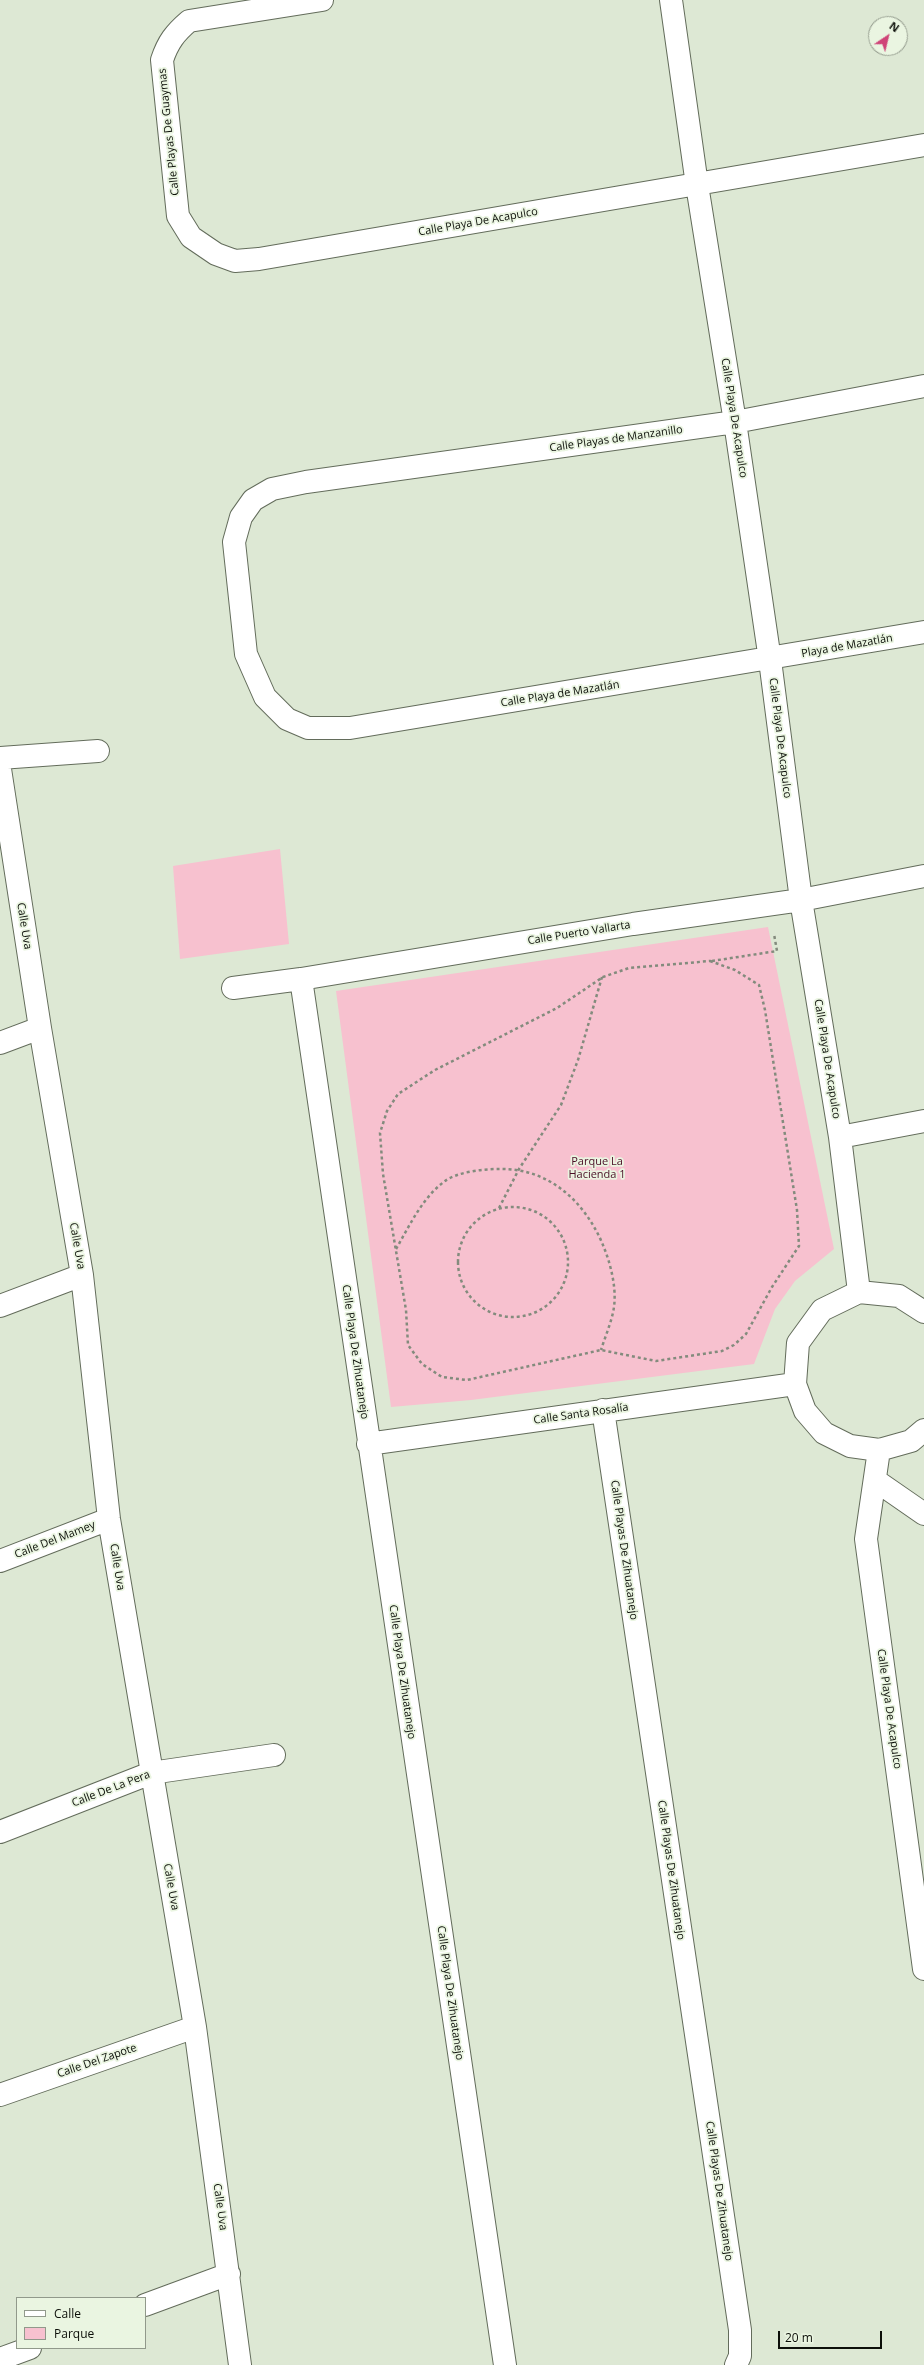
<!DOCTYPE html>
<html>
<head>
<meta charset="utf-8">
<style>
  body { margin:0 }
  #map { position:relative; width:924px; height:2365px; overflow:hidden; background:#dde8d4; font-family:"Open Sans",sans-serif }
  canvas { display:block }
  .legend { position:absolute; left:16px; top:2297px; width:130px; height:52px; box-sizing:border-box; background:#eaf5e1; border:1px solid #91998b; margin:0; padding:5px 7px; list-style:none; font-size:12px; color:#0c0f09 }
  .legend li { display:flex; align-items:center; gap:8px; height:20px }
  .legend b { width:20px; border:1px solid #91998b }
  .north { position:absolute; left:868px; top:16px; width:40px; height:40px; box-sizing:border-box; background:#eaf5e1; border:1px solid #91998b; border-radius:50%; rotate:35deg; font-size:11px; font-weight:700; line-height:16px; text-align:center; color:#0c0f09 }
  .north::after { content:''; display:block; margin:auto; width:14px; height:18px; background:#cf4478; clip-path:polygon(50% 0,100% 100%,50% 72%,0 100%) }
  .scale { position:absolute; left:778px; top:2331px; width:104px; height:18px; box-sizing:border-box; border:2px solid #0c0f09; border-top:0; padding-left:5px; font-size:12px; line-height:14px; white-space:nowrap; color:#0c0f09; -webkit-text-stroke:3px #eaf5e1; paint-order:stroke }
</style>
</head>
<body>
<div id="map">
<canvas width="924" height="2365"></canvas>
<ul class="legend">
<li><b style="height:5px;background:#fff"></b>Calle</li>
<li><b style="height:11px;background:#f7c1cf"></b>Parque</li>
</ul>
<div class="north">N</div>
<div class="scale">20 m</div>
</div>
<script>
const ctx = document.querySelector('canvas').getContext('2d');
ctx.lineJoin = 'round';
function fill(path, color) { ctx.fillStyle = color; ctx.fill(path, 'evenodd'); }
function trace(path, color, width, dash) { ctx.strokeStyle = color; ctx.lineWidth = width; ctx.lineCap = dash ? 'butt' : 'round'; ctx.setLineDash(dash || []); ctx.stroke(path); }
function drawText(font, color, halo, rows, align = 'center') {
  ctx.font = font + ' "Open Sans",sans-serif'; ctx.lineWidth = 3.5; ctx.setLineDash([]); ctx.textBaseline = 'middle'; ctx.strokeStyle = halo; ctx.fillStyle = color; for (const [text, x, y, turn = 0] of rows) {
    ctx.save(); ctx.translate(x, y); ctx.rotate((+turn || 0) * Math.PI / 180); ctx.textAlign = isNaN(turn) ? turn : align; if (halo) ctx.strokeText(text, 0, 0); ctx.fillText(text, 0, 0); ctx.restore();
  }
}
fill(new Path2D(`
  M280,849L289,944L180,959L173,866Z
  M768,927L834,1249L795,1281L775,1309L754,1364L471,1400L391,1407L336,991Z`), '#f7c1cf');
const street = new Path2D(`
  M322,0L189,21C175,33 168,42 162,60L178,216L191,237L216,254L235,261L259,259L924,145
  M671,0L697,185L735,422L770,660L801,900L840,1137L859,1292
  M924,386L735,422L306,482L272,489L253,500L241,517L234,542L246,654L265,697L287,719L308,728H350L924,632
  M0,758L98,751
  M0,769L40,1028L82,1275L109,1519L195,2027L240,2365
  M301,979L505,2365
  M233,988L301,979L633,924L801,900L924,876
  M0,1043L40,1028
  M840,1137L924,1121
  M0,1306L82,1275
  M924,1312L899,1296L859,1292L822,1310L798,1343L795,1384L805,1411L824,1433L850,1446L879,1450L911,1441L924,1430
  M603,1410L740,2330V2356L736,2365
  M368,1444L795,1384
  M879,1450L866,1539L924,1969
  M875,1480L924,1514
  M0,1561L109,1519
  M0,1832L151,1773L274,1755
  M0,2095L195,2027
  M145,2305L229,2274
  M0,2359L30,2348`);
trace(street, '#636c5b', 24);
trace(new Path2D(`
  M710,961L735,970L759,985L765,1010L797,1210L799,1246L772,1287L746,1334L734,1345L722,1351L656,1361L601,1350L467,1380L442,1377L422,1364L408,1345L406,1310L383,1174L380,1133L387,1111L398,1094L435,1070L557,1008L603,977L629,968Z
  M712,961L777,951L774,934
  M458 1262a55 55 0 1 1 110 0a55 55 0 1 1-110 0Z
  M499,1208L519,1169L561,1105L578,1060L602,977
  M396,1249C410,1225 422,1198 445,1181C457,1172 483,1169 498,1169C555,1167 594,1211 609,1262C613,1276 616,1292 614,1307C612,1321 605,1337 601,1350`), '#838b7d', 2.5, [3, 3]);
trace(street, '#fff', 22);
drawText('11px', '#0c0f09', '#eaf5e1', [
  ["Calle Playas De Guaymas",169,132,-96],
  ["Calle Playa De Acapulco",478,222,-10],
  ["Calle Playa De Acapulco",734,418,81],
  ["Calle Playas de Manzanillo",616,439,-8],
  ["Playa de Mazatlán",847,646,-10],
  ["Calle Playa de Mazatlán",560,694,-9],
  ["Calle Playa De Acapulco",780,738,83],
  ["Calle Uva",24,926,81],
  ["Calle Puerto Vallarta",579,933,-9],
  ["Calle Playa De Acapulco",827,1059,81],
  ["Calle Uva",77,1246,80],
  ["Calle Playa De Zihuatanejo",355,1352,82],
  ["Calle Santa Rosalía",581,1414,-8],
  ["Calle Del Mamey",55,1540,-21],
  ["Calle Playas De Zihuatanejo",624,1550,82],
  ["Calle Uva",117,1567,81],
  ["Calle Playa De Zihuatanejo",402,1672,82],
  ["Calle Playa De Acapulco",889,1709,82],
  ["Calle De La Pera",111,1789,-21],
  ["Calle Playas De Zihuatanejo",671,1870,82],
  ["Calle Uva",171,1887,80],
  ["Calle Playa De Zihuatanejo",450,1993,82],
  ["Calle Del Zapote",97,2061,-19],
  ["Calle Playas De Zihuatanejo",719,2191,82],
  ["Calle Uva",220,2207,82]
]);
drawText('11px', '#4b0e26', '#eaf5e1', [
  ["Parque La",597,1162],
  ["Hacienda 1",597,1175]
]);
</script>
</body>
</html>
